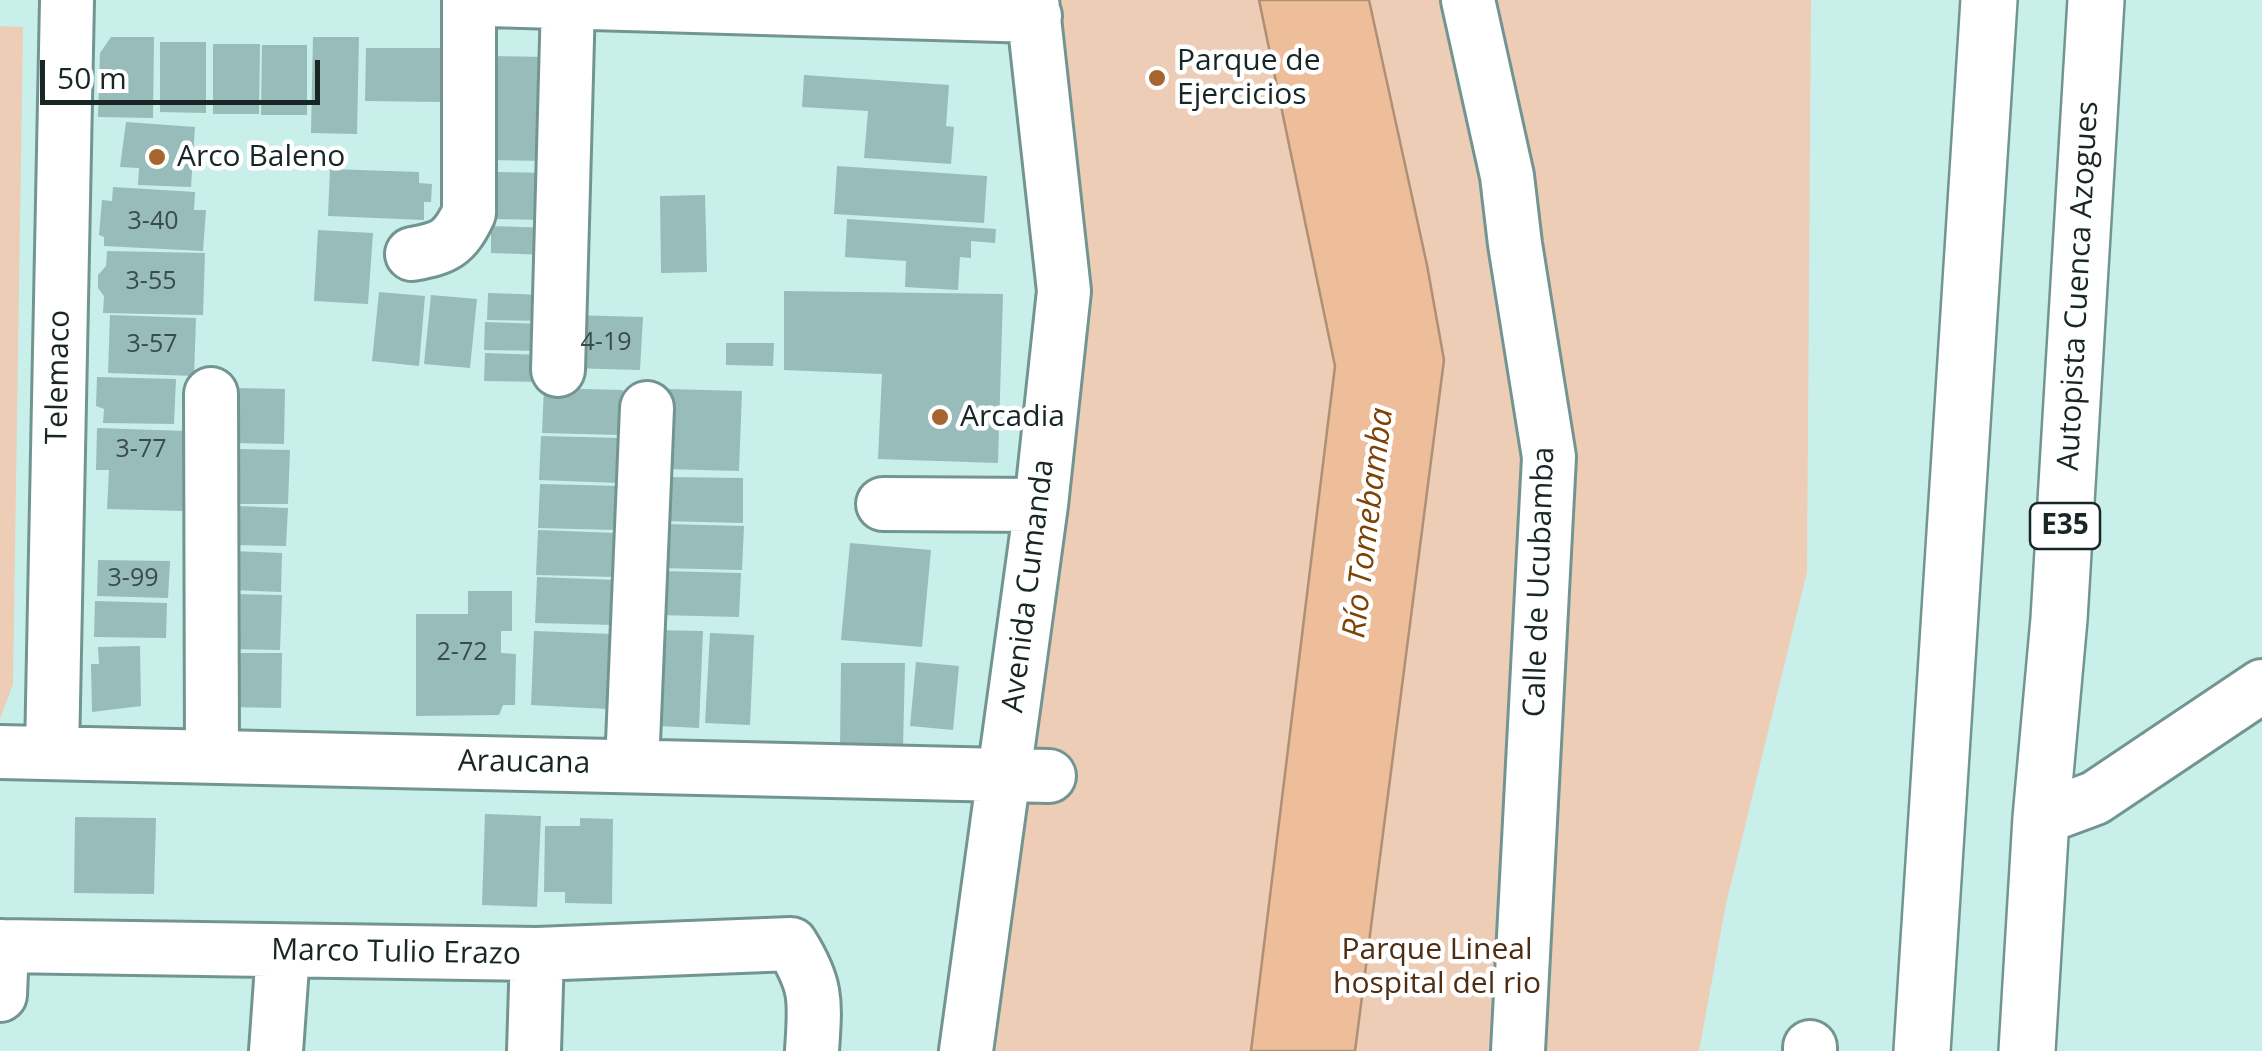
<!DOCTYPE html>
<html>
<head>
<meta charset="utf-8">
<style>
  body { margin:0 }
  #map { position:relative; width:2262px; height:1051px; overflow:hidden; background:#c9efeb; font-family:"Open Sans",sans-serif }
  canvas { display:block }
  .scale { position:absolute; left:40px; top:60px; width:280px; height:45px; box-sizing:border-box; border:5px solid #182726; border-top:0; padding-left:12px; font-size:30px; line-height:35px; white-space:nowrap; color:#182726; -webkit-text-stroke:8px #fff; paint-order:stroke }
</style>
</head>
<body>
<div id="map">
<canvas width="2262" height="1051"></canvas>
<div class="scale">50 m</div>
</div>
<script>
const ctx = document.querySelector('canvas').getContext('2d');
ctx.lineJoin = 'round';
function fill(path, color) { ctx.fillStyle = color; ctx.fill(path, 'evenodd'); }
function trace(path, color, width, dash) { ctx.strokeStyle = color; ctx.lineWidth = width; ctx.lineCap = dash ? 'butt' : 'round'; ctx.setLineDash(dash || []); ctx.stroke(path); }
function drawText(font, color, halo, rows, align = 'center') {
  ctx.font = font + ' "Open Sans",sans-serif'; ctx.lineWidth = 9; ctx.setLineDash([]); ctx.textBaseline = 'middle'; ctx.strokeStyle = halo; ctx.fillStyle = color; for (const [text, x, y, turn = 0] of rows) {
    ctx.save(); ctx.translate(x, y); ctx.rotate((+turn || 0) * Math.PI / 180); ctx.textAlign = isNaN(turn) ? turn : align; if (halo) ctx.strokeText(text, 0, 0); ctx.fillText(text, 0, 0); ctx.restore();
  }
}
fill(new Path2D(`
  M1032,0H1259L1335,366L1251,1051H966L1064,291Z
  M1369,0H1811L1807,572L1726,904L1699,1051H1355L1444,361L1427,265Z
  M0,26L23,27L13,684L0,719Z`), '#eecdb6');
const water = new Path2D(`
  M1259,0H1369L1427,265L1444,360L1355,1051H1251L1335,366Z`);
fill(water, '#eebd99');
trace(water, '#ae9076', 2.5);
fill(new Path2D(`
  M111,37H154L153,118L98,117L100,53Z
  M313,37H359L357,134L311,133Z
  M160,42H206V113L160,112Z
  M213,44H260L259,114H213Z
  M262,45H307V115H261Z
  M366,48H443L441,102L365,101Z
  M492,56L549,57L546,161L489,160Z
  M804,75L949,85L946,126L954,127L951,164L864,158L868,111L802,107Z
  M126,122L195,127L191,187L138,185L139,168L120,167Z
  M837,166L987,176L984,223L834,214Z
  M330,169L419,172V183L432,184L431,202H424V220L328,216Z
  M495,172L553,173L550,220L492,219Z
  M113,187L195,192L194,210H206L203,251L104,246V237L99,235L102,200L112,201Z
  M705,195L707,272L661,273L660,196Z
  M847,219L996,229L995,243L971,241V258L960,257L958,290L905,287L906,261L845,257Z
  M491,226L550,228V255L491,253Z
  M318,230L373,233L368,304L314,301Z
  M107,251L205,253L203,315L103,313L104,296L98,288V275L106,266Z
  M784,291L1003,294L998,463L878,459L882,374L784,370Z
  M379,292L425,296L419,366L372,361Z
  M488,293L546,295V321L487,320Z
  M431,295L477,299L470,368L424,364Z
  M110,315L196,318L194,376L108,373Z
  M571,315L643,317L640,370L569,368Z
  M485,322L544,324L543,351L484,350Z
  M726,343H774L773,366L726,365Z
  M485,353L544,355L543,382L484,381Z
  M97,377L176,379L174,424L103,423L104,409L96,406Z
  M235,388L285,389L284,444L234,443Z
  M544,388L623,390L621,435L542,433Z
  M668,389L742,391L739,471L666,469Z
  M97,428L186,431L184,511L107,509L109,470H96Z
  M541,436L621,438L619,483L539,480Z
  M238,449L290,450L288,504H238Z
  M664,477L743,478V523L663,521Z
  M540,484L620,486L618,530L538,528Z
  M238,506L288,508L286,546L236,545Z
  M664,524L744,526L742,570L662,568Z
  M538,530L617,533L616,577L536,575Z
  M850,543L931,550L922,647L841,640Z
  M232,551L282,553L281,592L231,590Z
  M98,560L170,561L168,598L97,596Z
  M661,571L741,573L739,617L659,615Z
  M537,577L616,580L615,625L535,623Z
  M468,591H512V631H501V653L516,654L515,705H503L499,715L416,716V614H468Z
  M231,594L282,595L280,650L230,649Z
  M95,601L167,603L166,638L94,637Z
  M652,630L703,631L699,728L659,726Z
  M534,631L612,634L608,709L531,705Z
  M710,633L754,635L750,725L705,723Z
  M140,646L141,706L92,712L91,664H99L98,647Z
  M232,653H282L281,708L230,707Z
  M916,662L959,666L953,730L910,726Z
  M841,663H905L903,749L840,748Z
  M485,814L541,816L537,907L482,905Z
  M75,817L156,818L154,894L74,893Z
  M580,818L613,819L612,904L565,903V892H544L545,826H580Z`), '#98bcb9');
const minor = new Path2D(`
  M489,0L1035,16
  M1468,0L1507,176L1515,244L1549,457L1518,1051
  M412,254C445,248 454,244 469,213V0
  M558,370L568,2
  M211,394L212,755
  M883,504L1041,505
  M0,752L1049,776
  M52,753L67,0
  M632,766L647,408
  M2041,818L2095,798L2262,686
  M0,946L537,954L791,944C818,987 815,1002 812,1051
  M0,995L2,946
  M1810,1047V1051
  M276,1051L283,952
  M534,1051L537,954
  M966,1051L1041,505L1064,291L1032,0`);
const highway = new Path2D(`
  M1922,1051L1989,0
  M2027,1051L2041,818L2059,619L2096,0`);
trace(minor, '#729592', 58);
trace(highway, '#729592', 60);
trace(minor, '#fff', 52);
trace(highway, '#fff', 55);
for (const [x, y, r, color] of [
  [1157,78,10,"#a6652f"],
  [157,157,10,"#a6652f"],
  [940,417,10,"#a6652f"]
]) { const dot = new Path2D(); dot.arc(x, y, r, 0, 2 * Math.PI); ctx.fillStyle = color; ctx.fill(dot); trace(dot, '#fff', 4); }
drawText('25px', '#384c4b', null, [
  ["3-40",153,222],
  ["3-55",151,282],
  ["4-19",606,343],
  ["3-57",152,345],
  ["3-77",141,450],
  ["3-99",133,579],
  ["2-72",462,653]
]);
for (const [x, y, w] of [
  [2065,526,70]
]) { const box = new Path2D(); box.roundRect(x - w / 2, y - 23, w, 46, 8); ctx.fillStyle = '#fff'; ctx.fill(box); trace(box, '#182726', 2.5); }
drawText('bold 28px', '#182726', null, [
  ["E35",2065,526]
]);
drawText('30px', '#182726', '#fff', [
  ["Parque de",1177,61],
  ["Ejercicios",1177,95],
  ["Arco Baleno",177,157],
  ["Arcadia",960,417]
], 'left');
drawText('30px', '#182726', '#fff', [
  ["Autopista Cuenca Azogues",2079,286,-87],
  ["Telemaco",59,377,-89],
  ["Calle de Ucubamba",1540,582,-88],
  ["Avenida Cumanda",1029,586,-83],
  ["Araucana",524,763,1],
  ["Marco Tulio Erazo",396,953,1]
]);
drawText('30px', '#4e2d12', '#fff', [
  ["Parque Lineal",1437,950],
  ["hospital del rio",1437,984]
]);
drawText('italic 32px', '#7d4204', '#fff', [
  ["Río Tomebamba",1369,523,-83]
]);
</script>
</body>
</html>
